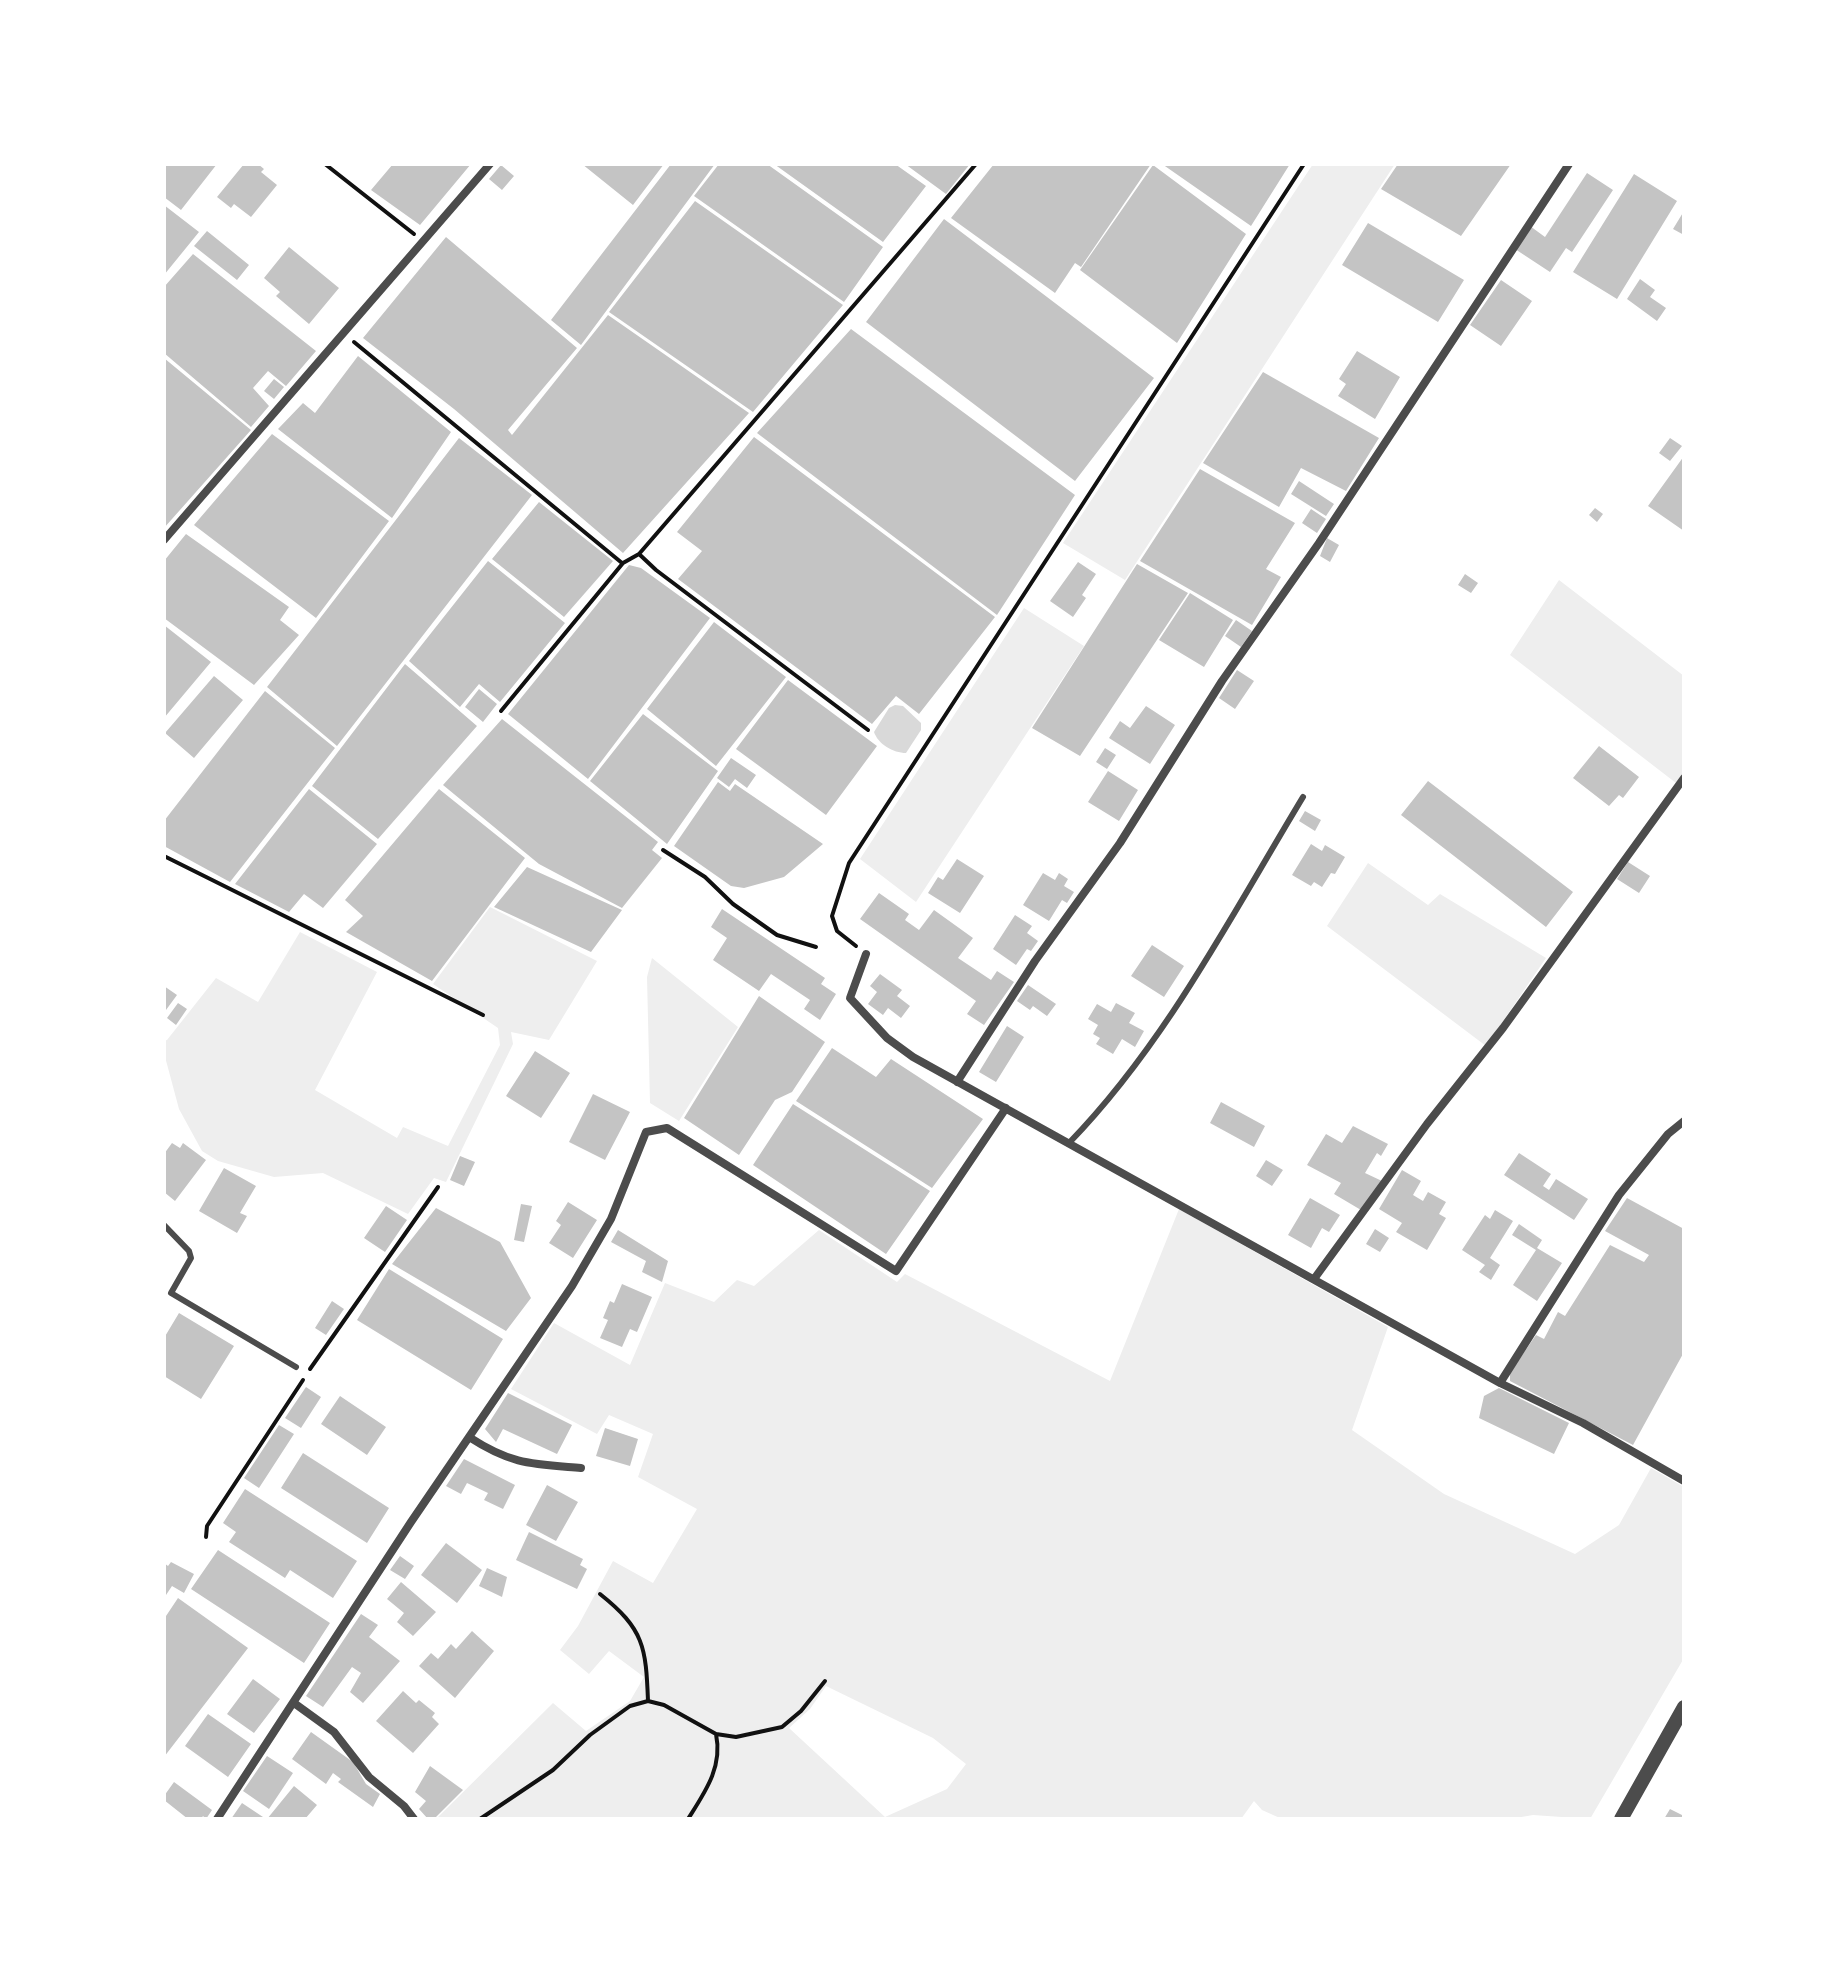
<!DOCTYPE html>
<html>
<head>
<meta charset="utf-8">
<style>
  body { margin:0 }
  #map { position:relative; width:1848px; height:1983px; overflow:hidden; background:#fff; font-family:"IBM Plex Serif",serif }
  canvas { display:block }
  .frame { position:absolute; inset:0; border:166px solid #fff; pointer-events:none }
</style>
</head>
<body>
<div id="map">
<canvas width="1848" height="1983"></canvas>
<div class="frame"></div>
</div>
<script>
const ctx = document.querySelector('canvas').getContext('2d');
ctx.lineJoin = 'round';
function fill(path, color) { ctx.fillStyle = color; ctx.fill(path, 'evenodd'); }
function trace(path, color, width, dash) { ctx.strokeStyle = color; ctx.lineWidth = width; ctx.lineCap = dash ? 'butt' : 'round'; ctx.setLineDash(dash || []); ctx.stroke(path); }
fill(new Path2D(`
  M1313,164H1395L1125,580L1063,543Z
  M1559,580L1684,676V772L1676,783L1510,655Z
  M1024,608L1084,646L916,902L860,859Z
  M1368,863L1428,905L1440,894L1546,958L1486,1046L1327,926Z
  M490,907L597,961L549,1040L511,1032L513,1044L446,1182L434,1178L408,1214L323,1173L274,1177L218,1161L202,1151L179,1109L164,1053V1041L167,1040L216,978L258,1002L300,932L377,972L315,1090L397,1138L403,1127L448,1146L500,1045L498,1028L433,984Z
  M652,958L738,1027L679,1121L650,1103L647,977Z
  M1179,1209L1388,1327L1352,1430L1444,1494L1575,1554L1619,1525L1651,1468L1684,1487V1658L1590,1819L1533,1815L1510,1819H1282L1262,1810L1254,1801L1241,1819H436L553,1703L586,1731L630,1701L644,1677L609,1651L589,1674L560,1650L578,1626L613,1561L653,1583L697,1509L638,1477L653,1434L609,1415L597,1434L511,1389L554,1323L630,1365L665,1283L714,1302L737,1280L754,1286L819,1230L897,1282L905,1274L1110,1381ZM826,1686L933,1738L966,1764L947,1789L885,1817L789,1728L810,1709Z`), '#eee');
fill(new Path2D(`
  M895,705L903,706L921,723V730L906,753C893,753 878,744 874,732L889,708Z`), '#d9d9d9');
fill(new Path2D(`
  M164,164H217L181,210L164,197Z
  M244,164H258L264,169L261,172L277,185L251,217L234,204L231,208L217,197Z
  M393,164H471L420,225L371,190Z
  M582,164H664L633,205Z
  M671,164H715L581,345L551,320Z
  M719,164H767L883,247L844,302L694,196Z
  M774,164H895L926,186L883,242Z
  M905,164H970L946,194Z
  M994,164H1151L1081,267L1075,263L1055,293L951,218Z
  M1162,164H1290L1251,226Z
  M1398,164H1511L1461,236L1381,189Z
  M501,165L514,176L502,190L489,179Z
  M1153,165L1246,234L1177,343L1080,270Z
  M1587,173L1613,190L1572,252L1566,248L1550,272L1515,249L1530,226L1545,237Z
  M1634,174L1677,201L1617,299L1573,272Z
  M695,201L843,305L753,412L609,312Z
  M164,205L199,232L164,275Z
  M1684,211V235L1673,229Z
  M944,219L1154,378L1075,481L866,322Z
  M1368,223L1464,280L1438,322L1342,265Z
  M207,231L249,265L237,280L194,246Z
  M446,237L577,348L508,430L512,435L608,315L749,413L623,553L454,409L363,338Z
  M289,247L339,288L309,324L276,296L280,292L264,278Z
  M193,254L316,351L286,386L268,371L253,388L269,406L251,427L164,353V287Z
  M1640,279L1655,290L1650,297L1666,308L1657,321L1627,299Z
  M1501,280L1532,301L1501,346L1470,325Z
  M851,329L1075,495L997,615L757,433Z
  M1357,351L1400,377L1375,419L1338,396L1346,384L1339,379Z
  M358,356L451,432L392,518L278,429L303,403L315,413Z
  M164,358L251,430L164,528Z
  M1263,372L1379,438L1346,491L1301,468L1279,507L1203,463Z
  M274,379L284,387L274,399L264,391Z
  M272,434L389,521L316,618L194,525Z
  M754,437L995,617L919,714L896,696L872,724L678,579L702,551L677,532Z
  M459,438L532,495L337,746L267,687Z
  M1670,438L1682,446L1670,461L1659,453Z
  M1684,456V531L1648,506Z
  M1200,469L1295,523L1266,569L1281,577L1252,625L1140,561Z
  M1299,481L1334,504L1326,516L1291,494Z
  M539,502L613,561L564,617L492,559Z
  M1595,508L1603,514L1597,522L1589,515Z
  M1311,509L1326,519L1317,533L1302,523Z
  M186,534L289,607L280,620L299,635L254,685L164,618V561Z
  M1327,538L1339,545L1330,562L1320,556Z
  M488,561L565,623L500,702L479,684L460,707L409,661Z
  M1078,562L1096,574L1082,595L1086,598L1073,617L1050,601Z
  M1137,564L1188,593L1080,756L1032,728Z
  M629,565L641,568L710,618L588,779L508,714Z
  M1465,574L1478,583L1471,593L1458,585Z
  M1190,593L1233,620L1204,667L1159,640Z
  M1236,620L1252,631L1241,647L1225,636Z
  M714,622L786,677L716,766L647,709Z
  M164,625L211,662L164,718Z
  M405,664L477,726L378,839L312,786Z
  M1237,670L1254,681L1235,709L1219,698Z
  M214,676L243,700L194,758L165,733Z
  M788,680L877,746L826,815L736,749Z
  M479,689L497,704L483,722L465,707Z
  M265,691L335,748L230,882L164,846V821Z
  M1146,706L1175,725L1150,764L1109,738L1120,721L1130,728Z
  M643,714L718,771L667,844L590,781Z
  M502,719L658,842L652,850L662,858L622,908L539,864L443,785Z
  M1599,746L1639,777L1623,798L1619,795L1609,806L1573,778Z
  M1105,748L1116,755L1107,769L1096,762Z
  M731,758L756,775L747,788L735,779L729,787L717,778Z
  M1108,771L1138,790L1119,821L1088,802Z
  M1428,781L1573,892L1546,927L1401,815Z
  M718,782L730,791L735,784L823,844L784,877L744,888L731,886L674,846Z
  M309,789L377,844L323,908L304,894L289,912L235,884Z
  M439,789L525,858L432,981L346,932L363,916L345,900Z
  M1305,811L1321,820L1315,831L1299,821Z
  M1311,844L1322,851L1325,845L1345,857L1335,874L1331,873L1322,887L1314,882L1311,886L1292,875Z
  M957,859L984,876L960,913L928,893L938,877L943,880Z
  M1628,862L1650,876L1639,893L1617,879Z
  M527,867L622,910L591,952L494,907Z
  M1043,873L1055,880L1059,873L1068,879L1064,886L1074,892L1067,903L1062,900L1049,921L1023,905Z
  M879,893L909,914L905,920L919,930L934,910L973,938L958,958L991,980L997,971L1014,982L984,1025L967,1014L976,1001L860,919Z
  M722,909L825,978L821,984L836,994L820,1020L804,1009L810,1000L771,974L759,991L713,960L727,938L711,927Z
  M1015,915L1032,926L1027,933L1038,941L1031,951L1027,949L1016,965L993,949Z
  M1152,945L1184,966L1164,997L1131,976Z
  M880,974L902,990L897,996L910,1006L901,1018L888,1008L883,1015L868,1004L877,992L870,986Z
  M1028,985L1056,1004L1047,1016L1033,1006L1030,1010L1017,1001Z
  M164,986L177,995L166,1010L164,1009Z
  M759,996L825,1042L792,1092L775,1100L739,1155L684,1118Z
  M178,1003L187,1009L176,1025L167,1018Z
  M1116,1003L1135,1013L1129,1023L1144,1031L1135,1047L1122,1039L1113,1054L1096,1044L1100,1038L1093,1034L1098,1025L1088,1019L1097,1004L1111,1012Z
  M1007,1026L1024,1037L996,1082L979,1072Z
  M832,1048L876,1077L891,1059L983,1119L932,1188L796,1101Z
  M535,1051L570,1073L541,1118L506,1096Z
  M593,1094L630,1112L605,1160L569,1142Z
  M1221,1102L1265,1126L1254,1147L1210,1123Z
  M793,1104L930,1191L886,1254L753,1165Z
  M1353,1126L1388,1144L1381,1156L1377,1153L1365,1173L1382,1181L1361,1210L1334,1194L1341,1183L1307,1165L1326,1134L1342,1143Z
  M172,1143L180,1148L183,1143L206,1160L175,1201L164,1192V1154Z
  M1519,1153L1551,1174L1543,1186L1549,1190L1556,1179L1588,1199L1574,1220L1504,1175Z
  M460,1156L475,1162L464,1186L450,1180Z
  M1266,1160L1283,1170L1272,1186L1256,1176Z
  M224,1168L256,1186L240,1213L247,1216L237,1233L199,1211Z
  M1402,1170L1421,1181L1413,1195L1423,1201L1428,1192L1446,1202L1439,1214L1446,1218L1427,1250L1396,1232L1402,1223L1379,1209Z
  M1310,1198L1340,1215L1329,1232L1322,1228L1311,1248L1288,1235Z
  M1627,1198L1684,1229V1352L1633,1445L1510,1381V1373L1536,1335L1544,1339L1558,1312L1565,1316L1610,1245L1644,1262L1649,1255L1605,1231Z
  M568,1202L597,1220L573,1258L549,1243L561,1225L556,1221Z
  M521,1204L532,1206L524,1242L514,1240Z
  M386,1206L407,1220L385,1252L364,1238Z
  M436,1208L500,1242L531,1298L506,1331L392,1264Z
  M1495,1210L1513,1221L1490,1258L1500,1265L1491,1280L1479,1272L1485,1265L1462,1250L1485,1215L1490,1219Z
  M1519,1224L1542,1240L1537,1248L1562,1263L1537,1301L1513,1285L1536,1250L1512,1235Z
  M1375,1229L1389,1238L1380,1252L1366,1244Z
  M618,1230L668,1261L662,1282L642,1272L646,1261L611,1242Z
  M389,1269L503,1339L471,1390L357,1320Z
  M622,1284L652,1297L637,1332L630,1329L622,1347L600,1338L608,1320L603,1318L610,1301L614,1303Z
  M332,1301L344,1309L326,1335L315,1328Z
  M179,1313L234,1346L201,1399L164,1376V1338Z
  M306,1387L321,1397L301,1428L285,1418Z
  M1499,1388L1569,1423L1554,1454L1479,1418L1484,1396Z
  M508,1393L572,1425L557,1454L503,1429L496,1442L485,1429Z
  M340,1396L386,1427L367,1455L321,1424Z
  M279,1425L294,1434L259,1488L244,1478Z
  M605,1428L638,1439L630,1466L596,1456Z
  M303,1453L389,1508L367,1543L281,1488Z
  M464,1459L515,1485L503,1509L484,1500L488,1493L467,1483L461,1494L446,1486Z
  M547,1485L578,1502L556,1541L526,1525Z
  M245,1489L357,1561L333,1598L290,1570L285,1578L229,1542L236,1532L223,1523Z
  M529,1532L583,1559L580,1565L587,1569L577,1589L516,1560Z
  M446,1543L482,1570L457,1603L421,1575Z
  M218,1550L330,1623L304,1663L191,1589Z
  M400,1556L414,1566L405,1579L390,1570Z
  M171,1562L194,1574L184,1593L172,1586L164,1598V1563L168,1566Z
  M487,1568L507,1577L502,1597L479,1586Z
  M401,1582L436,1612L413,1636L397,1622L404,1613L387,1599Z
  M178,1598L248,1648L164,1757V1619Z
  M361,1614L378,1625L369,1637L400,1661L363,1703L350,1692L361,1673L352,1667L323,1707L306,1696Z
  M472,1631L494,1651L455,1698L419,1666L431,1653L438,1659L451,1644L456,1649Z
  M253,1679L280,1699L254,1733L227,1714Z
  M403,1691L416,1703L419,1700L435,1713L432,1717L439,1724L413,1753L376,1721Z
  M208,1714L251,1744L228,1777L185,1746Z
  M311,1732L353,1762L366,1784L380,1794L373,1807L338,1782L341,1779L333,1773L326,1784L292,1759Z
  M267,1756L293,1773L269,1809L243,1791Z
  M430,1766L463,1790L434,1819H428L419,1809L426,1801L415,1792Z
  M174,1782L212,1810L206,1819L203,1816L201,1819H188L164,1800V1796Z
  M294,1786L317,1805L305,1819H267Z
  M242,1803L266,1819H231Z
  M1670,1809L1684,1816V1819H1664Z`), '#c4c4c4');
trace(new Path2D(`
  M325,164L414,234
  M354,342L622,563
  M639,554L656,570L868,730
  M501,711L623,563L639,554L976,164
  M663,850L705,877L733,904L777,935L816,947
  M164,856L483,1015
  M856,946L837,931L832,916L849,863L1304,164
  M310,1369L438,1187
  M206,1537L207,1526L303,1380
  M600,1594C644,1629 646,1647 648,1701
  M480,1819L553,1770L590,1735L630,1706L648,1701L664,1705L716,1734L736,1737L782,1727L801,1711L825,1681
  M688,1819C705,1792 723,1767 716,1734`), '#111', 4);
trace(new Path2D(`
  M1069,1143C1166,1043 1231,916 1303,797
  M164,1225L189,1251L191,1258L171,1293L296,1367`), '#4c4c4c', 6);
trace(new Path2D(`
  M164,540L490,164
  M866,954L850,998L887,1038L913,1057L1500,1383L1583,1423L1684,1481
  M957,1082L1035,961L1120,843L1222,681L1319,543L1569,164
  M1314,1279L1427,1124L1503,1028L1684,778
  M1500,1383L1619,1195L1668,1134L1684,1121
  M469,1437C512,1465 532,1464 581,1468
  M294,1703L334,1732L369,1777L404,1806L414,1819
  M217,1819L411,1522L572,1286L611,1219L646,1132L667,1128L896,1271L1006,1108`), '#4c4c4c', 8);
trace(new Path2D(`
  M1621,1819L1684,1707`), '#4c4c4c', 14);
</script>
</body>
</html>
